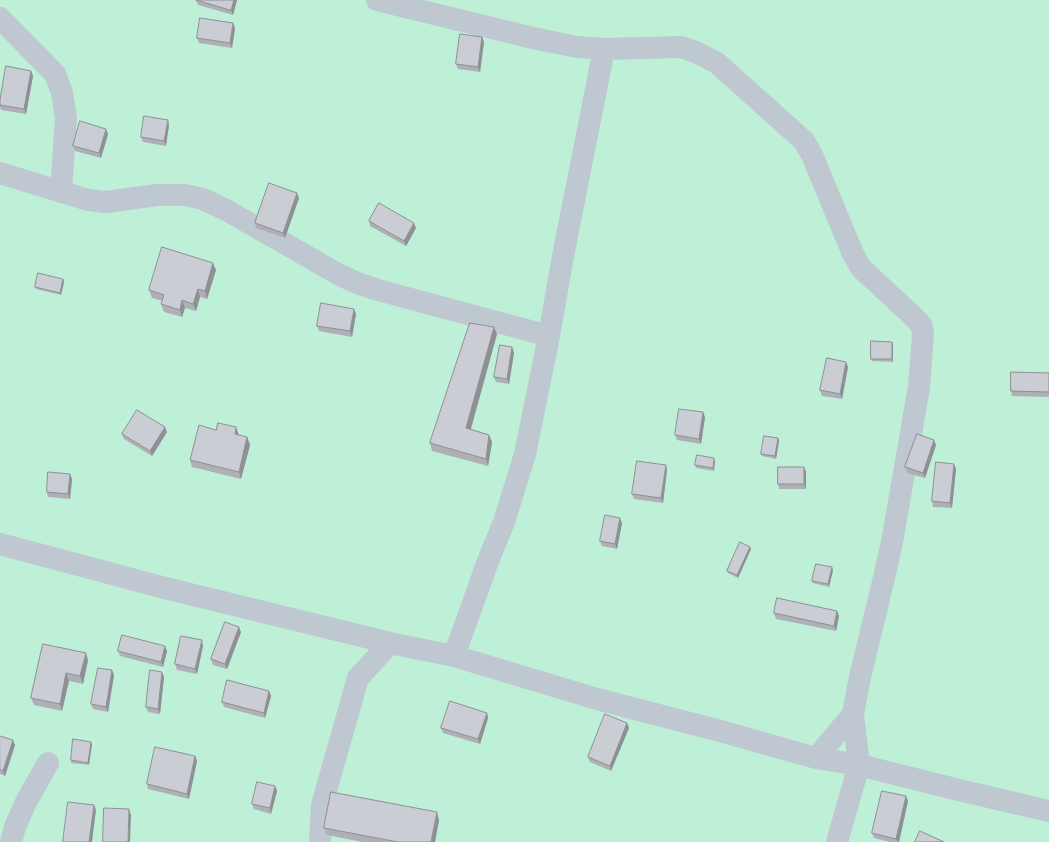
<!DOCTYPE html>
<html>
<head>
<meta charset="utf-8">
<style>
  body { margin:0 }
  canvas { display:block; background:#f2efef }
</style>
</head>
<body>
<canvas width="1049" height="842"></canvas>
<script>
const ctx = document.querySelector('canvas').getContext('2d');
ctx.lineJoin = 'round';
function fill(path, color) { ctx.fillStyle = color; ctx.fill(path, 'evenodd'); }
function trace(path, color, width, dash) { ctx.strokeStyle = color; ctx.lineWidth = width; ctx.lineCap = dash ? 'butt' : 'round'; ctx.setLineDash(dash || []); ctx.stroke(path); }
fill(new Path2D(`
  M0,0H1049V842H0Z`), '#bdf0d6');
trace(new Path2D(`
  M377,0L533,38L577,47L604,49L681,47L696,52L717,63L804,141L812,155L853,254L861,268L917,320L922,327L923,334L919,387L892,542L883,582L860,677L853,714L859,765L837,842
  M0,18L55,74L62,93L66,118L61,192
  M0,173L88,200L106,202L157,195H185L203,199L226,210L338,274L357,283L378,290L549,336
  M0,544L165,588L390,643L454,656L597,699L724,732L816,758L859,765L959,790L1049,811
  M454,656L488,561L504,522L525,454L549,336L563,256L604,49
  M816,758L853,714
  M11,842L15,827L26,802L48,763
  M320,842L322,805L358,678L390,643`), '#bfc7d1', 22);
fill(new Path2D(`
  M196,0H237L233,15L198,5Z
  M233,23L235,28L232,48L199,43L197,38Z
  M482,37L484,42L480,72L458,69L456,64Z
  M31,71L33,76L26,114L1,110L0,107V100Z
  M169,125L166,146L143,142L141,137Z
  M108,134L101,158L75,151L73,146Z
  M299,198L285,238L256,228L255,223Z
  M369,221L416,228L406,246L370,226Z
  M216,270L207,299L200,297L196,311L185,308L182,317L164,312L161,304L162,301L152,298L149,290Z
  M63,279L64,282L61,295L36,289L35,287Z
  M356,314L352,337L319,331L317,326Z
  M497,334L471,429L489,435L492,442L488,466L432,451L430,443Z
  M892,342L893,344V362L872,361L871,359Z
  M512,347L514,353L509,384L496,382L494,377Z
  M848,367L842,399L822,396L820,390Z
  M1049,373V397L1012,396L1011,391Z
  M705,417L701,444L677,440L675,435Z
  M167,432L152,456L124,439L122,434Z
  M239,435L247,437L250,445L241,479L192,467L190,460Z
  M778,438L779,441L776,459L762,456L761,454Z
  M936,445L925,478L907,473L905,467Z
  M715,461L714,471L696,468L695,465Z
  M804,467L806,472V489H779L778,484Z
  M956,469L952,508L933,507L932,501Z
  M667,470L663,503L634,499L632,494Z
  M72,479L70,499L48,497L47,492Z
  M622,523L617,549L602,546L600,541Z
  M750,547L751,549L738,578L728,573L727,571Z
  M833,570L829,587L813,583L812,581Z
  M837,611L839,616L836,631L776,619L774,613Z
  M241,632L227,669L213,665L211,659Z
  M43,644L88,660L83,684L69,681L62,711L34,705L31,698Z
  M203,646L197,674L177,670L175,664Z
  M118,651H167L163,667L120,656Z
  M114,675L108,712L93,709L91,704Z
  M164,677L160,714L148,712L146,707Z
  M269,691L271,696L265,718L224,707L222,702Z
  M487,713L488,718L480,744L443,733L441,728Z
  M627,723L629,728L611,771L590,762L588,757Z
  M0,736L15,745L5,776L0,774Z
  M92,744L89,765L71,763V760Z
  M195,756L197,761L189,799L148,789L147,784Z
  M275,786L277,791L271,814L254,809L252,804Z
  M906,796L908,801L899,842H890L874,838L872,833Z
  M439,820L435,842H362L327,835L324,828Z`), '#afb0b7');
fill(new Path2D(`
  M234,0H237L233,15L231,10Z
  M233,23L235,28L232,48L230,43Z
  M482,37L484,42L480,72L478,67Z
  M31,71L33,76L26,114L24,109Z
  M168,120L169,125L166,146L164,141Z
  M106,129L108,134L101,158L99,153Z
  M297,193L299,198L285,238L283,233Z
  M414,223L416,228L406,246L404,241Z
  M213,263L216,270L207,299L205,291Z
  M63,279L64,282L61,295L60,293Z
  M198,289L200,297L196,311L193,304Z
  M182,300L185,308L182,317L180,310Z
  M354,309L356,314L352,337L350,331Z
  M494,327L497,334L469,435L466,428Z
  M892,342L893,344V362L892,359Z
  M512,347L514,353L509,384L507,379Z
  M846,362L848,367L842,399L840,394Z
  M703,412L705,417L701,444L699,439Z
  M165,427L167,432L152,456L150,451Z
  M236,427L239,435L235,434Z
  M489,435L492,442L488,466L486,459Z
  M247,437L250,445L241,479L239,472Z
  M778,438L779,441L776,459L775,456Z
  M934,440L936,445L925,478L923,473Z
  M714,458L715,461L714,471L713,468Z
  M954,464L956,469L952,508L950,503Z
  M666,465L667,470L663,503L661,498Z
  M804,467L806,472V489L804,484Z
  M70,474L72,479L70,499L68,494Z
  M620,518L622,523L617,549L615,544Z
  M750,547L751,549L738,578L737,575Z
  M832,567L833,570L829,587L828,584Z
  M837,611L839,616L836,631L834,626Z
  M239,627L241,632L227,669L225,664Z
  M202,640L203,646L197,674L195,669Z
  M165,646L167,651L163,667L161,662Z
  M86,653L88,660L83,684L80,676Z
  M112,670L114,675L108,712L106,707Z
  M162,672L164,677L160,714L158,709Z
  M66,673L69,681L62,711L60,704Z
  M269,691L271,696L265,718L264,713Z
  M487,713L488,718L480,744L478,739Z
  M627,723L629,728L611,771L610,766Z
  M13,740L15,745L5,776L3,771Z
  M91,742L92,744L89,765L88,763Z
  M195,756L197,761L189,799L187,794Z
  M275,786L277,791L271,814L270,808Z
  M906,796L908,801L899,842H898L896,839Z
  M94,805L96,810L92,842H89Z
  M129,809L131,815L130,842H128Z
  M437,812L439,820L435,842H431Z`), '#8e9095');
const building = new Path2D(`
  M196,0H234L231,10Z
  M200,18L233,23L230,43L197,38Z
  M460,34L482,37L478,67L456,64Z
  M6,66L31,71L24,109L0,105V100Z
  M144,116L168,120L164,141L141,137Z
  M80,121L106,129L99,153L73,146Z
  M269,183L297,193L283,233L255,223Z
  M379,203L414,223L404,241L369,221Z
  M162,247L213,263L205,291L198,289L193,304L182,300L180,310L161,304L164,295L149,290Z
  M38,273L63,279L60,293L35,287Z
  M321,303L354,309L350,331L317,326Z
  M470,323L494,327L466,428L489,435L486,459L430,443Z
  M871,341L892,342V359H871Z
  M500,345L512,347L507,379L494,377Z
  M827,358L846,362L840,394L820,390Z
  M1011,372L1049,373V392L1011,391Z
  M679,409L703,412L699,439L675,435Z
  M137,410L165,427L150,451L122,434Z
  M218,423L236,427L235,434L247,437L239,472L190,460L199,425L216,430Z
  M917,434L934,440L923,473L905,467Z
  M764,436L778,438L775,456L761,454Z
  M697,455L714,458L713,468L695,465Z
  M637,461L666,465L661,498L632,494Z
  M936,462L954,464L950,503L932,501Z
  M778,467H804V484H778Z
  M48,472L70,474L68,494L47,492Z
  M605,515L620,518L615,544L600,541Z
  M740,542L750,547L737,575L727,571Z
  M816,564L832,567L828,584L812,581Z
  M777,598L837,611L834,626L774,613Z
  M225,622L239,627L225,664L211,659Z
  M122,635L165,646L161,662L118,651Z
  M181,636L202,640L195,669L175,664Z
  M43,644L86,653L80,676L66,673L60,704L31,698Z
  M98,668L112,670L106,707L91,704Z
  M150,670L162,672L158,709L146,707Z
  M227,680L269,691L264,713L222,702Z
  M450,701L487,713L478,739L441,728Z
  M605,714L627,723L610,766L588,757Z
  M0,736L13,740L3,771L0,769Z
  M73,739L91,742L88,763L71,760Z
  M155,747L195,756L187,794L147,784Z
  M257,782L275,786L270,808L252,804Z
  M882,791L906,796L896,839L872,833Z
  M331,792L437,812L431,842H398L324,828Z
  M68,802L94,805L89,842H63Z
  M104,808L129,809L128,842H103Z
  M920,831L944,842H915Z`);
fill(building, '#cbcdd5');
trace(building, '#8e9095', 1);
</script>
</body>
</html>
